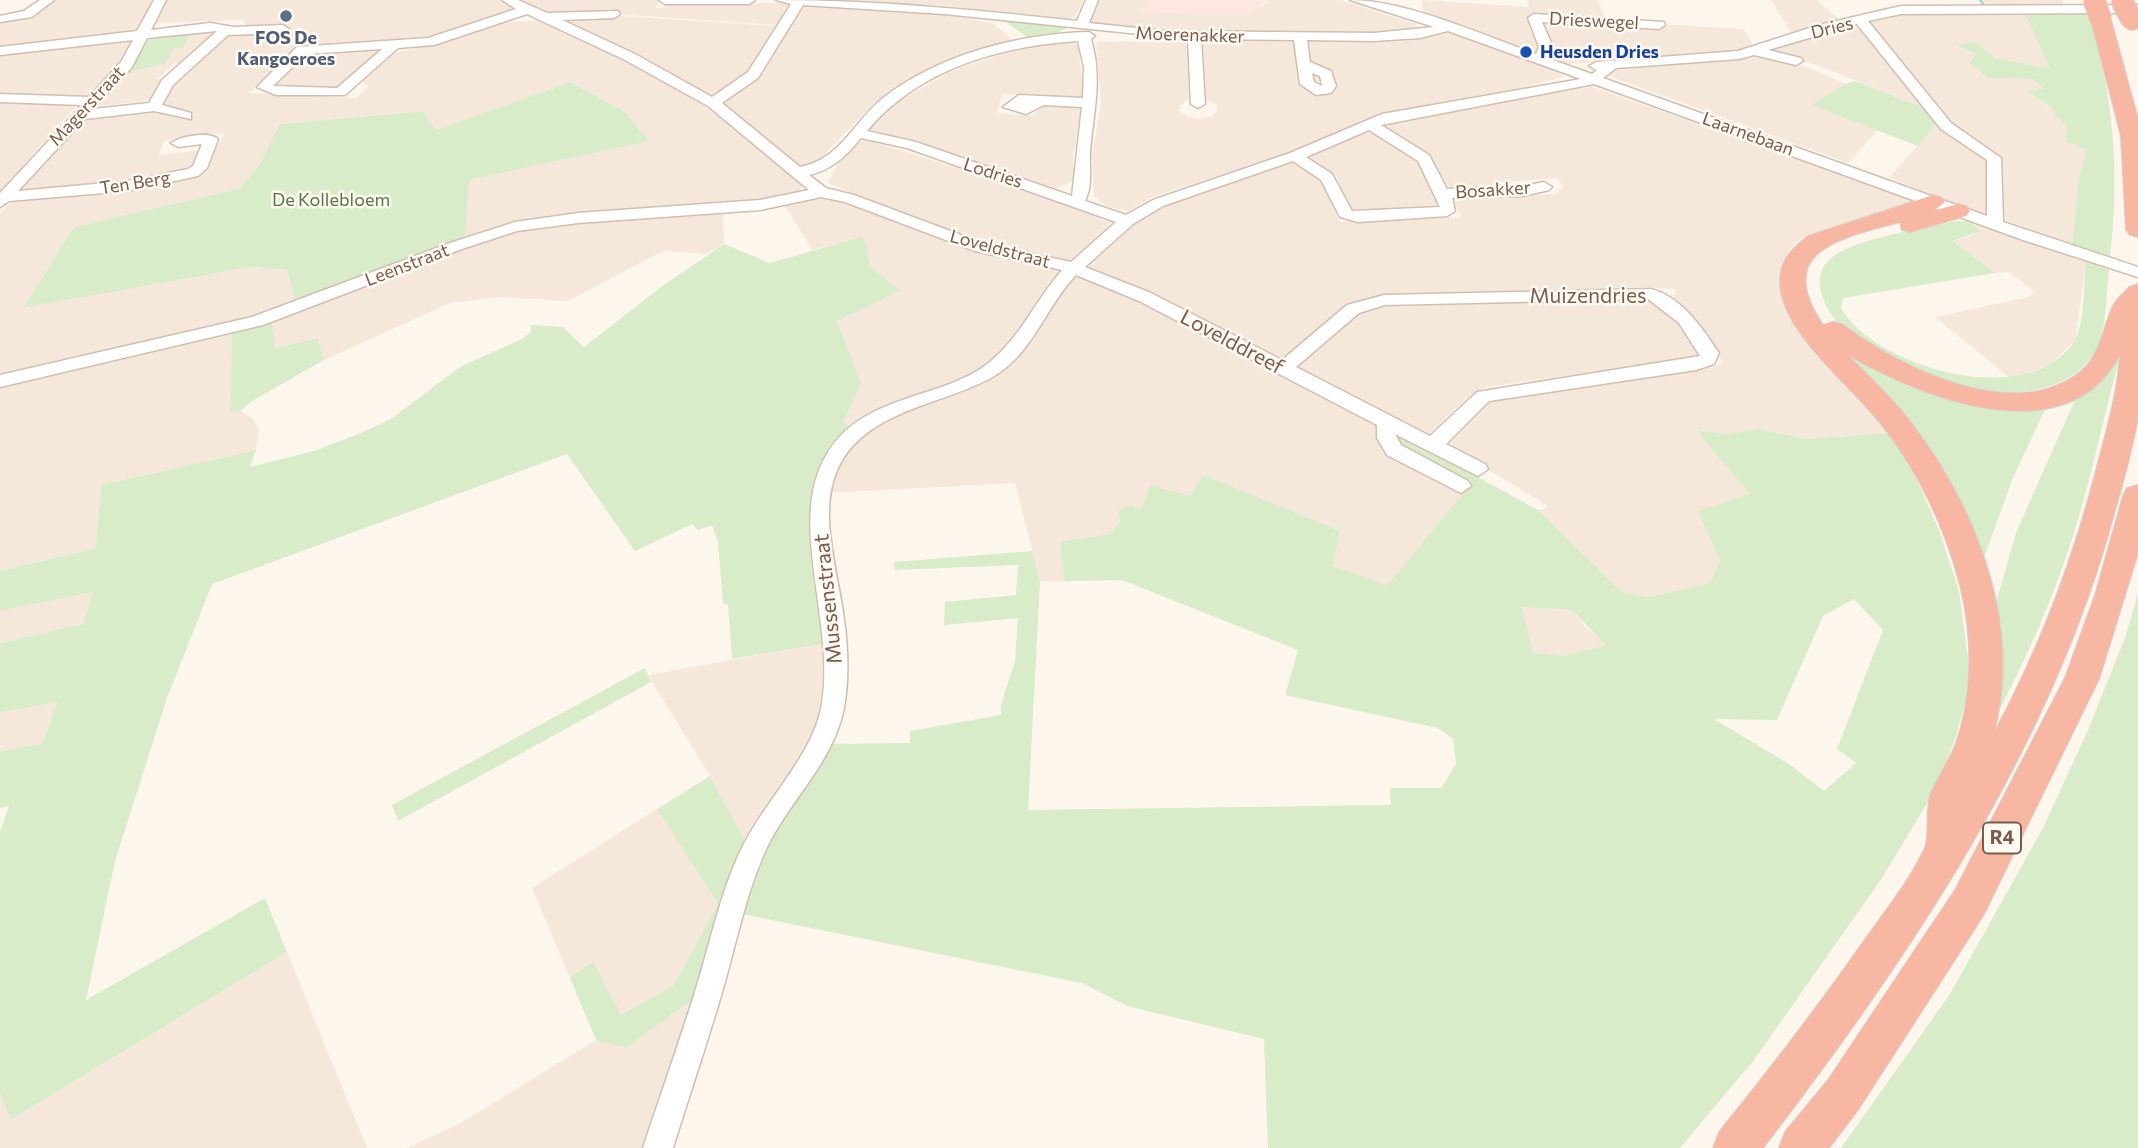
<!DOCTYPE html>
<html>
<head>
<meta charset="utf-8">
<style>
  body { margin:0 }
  canvas { display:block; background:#fdf6ec }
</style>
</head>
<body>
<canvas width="2138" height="1148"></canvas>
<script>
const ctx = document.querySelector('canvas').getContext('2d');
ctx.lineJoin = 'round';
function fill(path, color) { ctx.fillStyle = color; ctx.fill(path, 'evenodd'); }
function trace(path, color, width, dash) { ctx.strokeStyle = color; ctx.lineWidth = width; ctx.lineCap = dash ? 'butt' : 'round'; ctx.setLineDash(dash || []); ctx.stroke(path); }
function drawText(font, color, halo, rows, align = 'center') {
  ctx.font = font + ' Commissioner,sans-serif'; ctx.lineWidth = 5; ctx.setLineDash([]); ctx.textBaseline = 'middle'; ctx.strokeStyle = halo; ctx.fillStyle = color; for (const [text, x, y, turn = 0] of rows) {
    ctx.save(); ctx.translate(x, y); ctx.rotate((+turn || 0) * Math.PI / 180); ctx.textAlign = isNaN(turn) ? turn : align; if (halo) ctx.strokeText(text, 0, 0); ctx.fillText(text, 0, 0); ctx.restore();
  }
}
fill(new Path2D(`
  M53,0H155L139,32L0,48V23L27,18Z
  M164,0H501L517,9L434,38L296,47L249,93L357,98L368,86L362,81L395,53L458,38L505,22L543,20L610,52L700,103L783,166L803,186L801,191L782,199L559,214L499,226L465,237L468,180L648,141L625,112L571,82L436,130L423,111L281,124L259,166L239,189L74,227L23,308L250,267L287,270L296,302L239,320L0,375V215L6,206L17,200L114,192L194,177L206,169L224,133L165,140L159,155L200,150L191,169L116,184L23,191L19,188L83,118L151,110L182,119L195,114L162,104L171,84L229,32L248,28L243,20L152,23Z
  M517,0H660L656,8H665L667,3H789L776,25L615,14H549Z
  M835,0H1084L1075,16L1066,20L949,6Z
  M1099,0H1151L1137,12L1261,7L1269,0H1339L1417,24L1412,29L1395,32L1340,33L1161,31L1090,23Z
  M1422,0L1529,7L1527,0H1598L1606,21L1744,29L1754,47L1730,53L1569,64L1423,12Z
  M1771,0H1817L1842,22L1803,32H1791Z
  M1982,0H2062L2064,8H1991Z
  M806,5L960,16L994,24L1011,39L939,63L895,87L875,102L818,161L806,167H797L722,102L764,73L798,11Z
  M1937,12L2025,14L2050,69L1995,58L1975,42L1960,48L1977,54L1974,60L1988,78L2034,79L2045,89L2026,90L2058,114L2067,127L2068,136L2088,149L2079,177L2072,244L2004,220L2000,160L1959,135L1870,21L1900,14Z
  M619,16L776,26L749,72L724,94L711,95L560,19Z
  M1846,26L1862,28L1925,108L1819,66L1765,50Z
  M214,32L210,41L183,64L175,63L157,79L162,80L154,96L147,101L92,107L135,61L147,40Z
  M1453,33L1557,71L1563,77L1506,92L1380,113L1292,152L1152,197L1129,211L1108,207L1094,196L1092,155L1101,105L1096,42L1180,41L1187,44L1189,99L1181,105L1179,110L1186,116L1200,119L1213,116L1217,110V104L1206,100L1203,44L1209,41L1399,42Z
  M136,38L126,57L89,97L0,95V53Z
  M1072,42L1078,45L1084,95L1077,98L1002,94L997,113L1031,116L1045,105L1081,108L1073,157L1074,181L1056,188L870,129L901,100L950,72L1007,52Z
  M370,50L378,53L337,88L273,85L307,54Z
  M1724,58H1766L1810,68L1845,84L1811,105L1878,130L1848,163L1606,75L1616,70Z
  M1592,87L1897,193L1918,204L1908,211L1813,233L1797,241L1788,253L1782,271L1890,433L1805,439L1758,429L1727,434L1698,432L1751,494L1710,583L1648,597L1622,592L1538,510L1549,507L1452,447L1448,439L1481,405L1491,399L1714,367L1722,363L1716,352L1674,298L1676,289L1642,287L1371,297L1346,305L1281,360L1206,321L1089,271L1087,267L1133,223L1154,210L1292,163L1321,178L1339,222L1461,217L1454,202L1459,198L1559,194L1557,189L1564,188L1557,178L1492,183L1495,188H1450L1427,153L1386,128L1385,123L1413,115Z
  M0,103L77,105L0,191Z
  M1936,125L1988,161L1990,213L1987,215L1889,178Z
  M1361,133H1376L1415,158L1440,205L1437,207L1357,211L1348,207L1337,176L1311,160L1313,154Z
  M866,140L1014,185L1111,223L1074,263L985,245L827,183L840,162L859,142Z
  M827,196L976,252L1063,272L1022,331L989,365L853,427L843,424L860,383L837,321L899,291L870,266L866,243L861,238L812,250L785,206Z
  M723,213L724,244L706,254L663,251L568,301L500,297L450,303L324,360L317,338L274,348L272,322L500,236L554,225Z
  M1969,221L2086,262L2075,340L2050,365L2011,379L1935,317L2029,297L2034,291L2008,272L1995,273L1953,241L1973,235L1976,225Z
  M1078,276L1126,292L1393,430L1470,487L1387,585L1331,566L1340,532L1203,476L1190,496L1141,510L1120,521L1111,534L1062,541L1060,550L1065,581H1040L1015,483L826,493L836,465L854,440L884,422L995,376L1039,330L1065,283Z
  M1649,298L1665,306L1695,342L1699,357L1486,387L1470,395L1429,434L1300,369L1298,364L1357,313L1387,304Z
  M232,334L230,411H241L253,419L259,430L256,450L101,485L96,548L0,571V388Z
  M94,592L83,624L0,643V611Z
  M1522,607L1572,610L1586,627L1607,645L1565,656L1532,653Z
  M828,643L824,723L747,844L710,776L648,675Z
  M57,701L43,743L0,752V712Z
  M657,809L718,904L673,986L621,1016L593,961L570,978L532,888Z
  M287,952L367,1148H0V1094L12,1120Z
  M695,998L646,1148H407L459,1124L596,1040L626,1048Z`), '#f5e8da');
fill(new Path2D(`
  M1151,0H1269L1247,14L1136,12Z`), '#fde8e0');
fill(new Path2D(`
  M2025,14H2088C2114,94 2120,174 2110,258L2072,245L2079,177L2087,150L2066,141L2067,127L2049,106L2025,90L2044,89L2034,79L1988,78L1970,63L1976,54L1956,45L1975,42L1995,58L2050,69Z
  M1003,20L1069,27L1048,37L1028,38Z
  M189,35L183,48L173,49L166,63L125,73L147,40Z
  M1855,81L1925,108L1936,125L1918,146L1811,105L1845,84Z
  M571,82L625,112L649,141L469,180L465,237L296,302L287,270L250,267L23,308L74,227L239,189L259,166L280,124L423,111L436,130Z
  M1957,221H1969L1980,231L1953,241L1995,273L1843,298L1841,308C1875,368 2031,412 2074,341C2086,321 2083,285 2086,262L2109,270C2106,291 2107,332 2096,350C2066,402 1989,399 1939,381C1907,370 1875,347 1844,330C1826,312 1805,275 1835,255C1860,238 1925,228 1957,221Z
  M861,237L866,243L870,266L900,291L837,321L861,383L843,423L853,427C837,449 819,470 812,497C802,531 822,606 828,643L732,659L728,605L723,604L718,542L712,525L698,530L692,524L635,551L567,454L212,584L167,698L115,861L86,1000L265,898L287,952L11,1120L0,1094V832L9,806L0,808V752L43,743L57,702L0,712V643L83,624L93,592L0,611V571L96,548L101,485L256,450L250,467L317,450L361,433L391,419L460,367L522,339L530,333L531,325L563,327L584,347L661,287L724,244L770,263Z
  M1811,310L1824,326L1900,379L2048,403L2012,480L1980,569Z
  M272,322L275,348L317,338L324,360L252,401L241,411L230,412L232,334Z
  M2115,355L2120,357C2104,415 2092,475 2074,533C2053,600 2024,664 1991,726V621L2016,533L2077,395Z
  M1758,429L1805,439L1890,433L1917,480L1939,530L1959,591L1971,681L1956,736L1935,790L1882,878L1754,1060L1680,1148H1268L1264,1039L1127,1006L1082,983L742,914L695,998L626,1048L596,1040L570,978L593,961L621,1015L673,986L718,904L657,809L710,776L747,844L826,744L910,743V731L1001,715V704L1015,661L1018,618L944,625L945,602L1016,595L1018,565L895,570L894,562L1032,551L1040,581L1028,810L1391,805L1390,788H1441L1456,764L1453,739L1438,728L1285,695L1298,650L1122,580L1065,581L1060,550L1062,541L1111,534L1120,521L1118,511L1130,505L1141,510L1151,485L1190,496L1203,475L1340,531L1332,566L1387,585L1469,487L1399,450L1393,431L1538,510L1622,592L1648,597L1710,583L1720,560L1698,511L1750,494L1697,431L1727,434ZM1854,599L1883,630L1837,749L1856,763L1824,791L1789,764L1714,719L1777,720L1823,616ZM1522,607L1572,610L1606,645L1565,656L1533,653Z
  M2138,593V1148H1841L1950,994L2043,828L2088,730L2126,635Z
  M645,668L651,682L398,821L392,805Z`), '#d8ecc9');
trace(new Path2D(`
  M1980,0L1984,5`), '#a5d3da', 2.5);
const minor = new Path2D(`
  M40,0H54L32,17L0,22V16L24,11Z
  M154,0H166L151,30L210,23L234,27L283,25L289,29L283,33L228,35L173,85L162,105L191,113V119L154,111L85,119L18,191L128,181L188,169L193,166L202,144L178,147L171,143C180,136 209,131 218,139L207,168L198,176L128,191L9,201L0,207V193L82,105L0,102V94L89,97L121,62L133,40L0,55V47L137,31ZM217,31L162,80L149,103L93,109L132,67L147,38Z
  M502,0H518L547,13L618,11L620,14L614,18L562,20L635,54L712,97L748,72L791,4L776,0C877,0 976,10 1077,21L1086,0H1098L1089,23L1165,31L1374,33L1434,27L1350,0C1405,0 1483,35 1536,54L1539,47L1528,18L1534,14L1664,22L1665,25L1659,29L1542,22L1553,47L1547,58L1592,74L1597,70L1589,66L1596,62L1738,51L1819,25L1901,6L2138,5V13L1901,14L1868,21L1951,123L2001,158L2003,222L2138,267V277L2023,240L1594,84L1381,125L1429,155L1447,189L1523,186L1544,182L1552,187L1549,190L1523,196L1452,198L1455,211L1447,216L1358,222L1340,217L1321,180L1293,161L1163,206L1133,224L1085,267L1151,293L1282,360L1347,305L1384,295L1651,289C1682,297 1702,328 1719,353L1714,364L1696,370L1489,401L1446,444L1485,464L1488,469L1478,476L1395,434L1401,445L1468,481L1471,486L1461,493L1387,455L1377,438V425L1139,301L1076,275C1045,307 1032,357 989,379C942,404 874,410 843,459C814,505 838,569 844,619C848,648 849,679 844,708C833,765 785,804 763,856C746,896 737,939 725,982C709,1038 690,1093 673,1148H643C661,1093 681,1038 698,982C711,939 720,896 738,856C760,806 810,760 821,709C838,627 785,522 827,454C862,394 939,400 986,365C1020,339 1035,301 1062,270L975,251L845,202L821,197L760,210L578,223L517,231L462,249L263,325L0,387V375L252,317L450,243L515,222L578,213L760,200L809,190L708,106L625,60L527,14L434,45L398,48L345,95H276L257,87L297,47L428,38L516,9ZM803,5L944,14L1188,39L1191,104L1198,108L1205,104L1201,39L1294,40L1300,84L1316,95L1331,93L1336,86L1331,71L1310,62L1307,40L1374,41L1420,38L1448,31L1581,79L1382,114L1290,153L1153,200L1126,215L1085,201C1093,185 1089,169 1090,153C1093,113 1103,79 1091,39L1095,36L1089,32C1018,34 940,54 883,98C854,121 840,160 800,167L722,103L758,78ZM1857,24L1941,129L1987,160V216L1603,78L1616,68L1739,59L1754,55L1796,65L1803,61L1801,58L1768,50ZM1078,41L1084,67L1083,98L1019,95L1003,107L1026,114L1044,105L1082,107L1072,196L916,142L867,131C919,69 1000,46 1078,41ZM382,49L337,88L273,86L306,54ZM1312,73L1320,76L1322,86L1314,82ZM1369,130L1418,161L1440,207L1352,211L1332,174L1306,157ZM861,138L907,148L1116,222L1071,262L985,244L854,195L826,188L809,175C832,170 846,156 861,138ZM1648,299L1679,323L1700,356L1477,392L1430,436L1296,367L1359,313L1385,305Z
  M659,0H755L749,4H665Z`);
const highway = new Path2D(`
  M2101,14L2111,20L2138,119V237L2130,235L2126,230L2121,136L2091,20Z
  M1933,195L1941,197L1945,202L1933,211L1958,204L1966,206L1970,211L1966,216L1910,232L1902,230L1900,222C1842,238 1772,250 1823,325L1833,322L1842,324C1899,367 2013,425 2080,372C2100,357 2103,327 2113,306C2117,297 2123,295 2129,287L2138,284C2138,327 2138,374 2138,416C2133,449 2123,482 2114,514C2051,748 1909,958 1763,1148H1713L1719,1132C1770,1069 1819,1005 1866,938C1886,910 1909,881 1924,850C1931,836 1924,812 1931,793C1938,777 1948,762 1955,746C1973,697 1973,640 1961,589C1946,530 1919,472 1881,424C1852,386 1783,334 1780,284C1779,262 1791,249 1808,236ZM2120,354C2118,389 2108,425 2099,459C2075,555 2041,646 1994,733C2024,620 1972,496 1900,409C1884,390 1865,373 1848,355C1922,398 2068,456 2120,354Z
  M2138,485V553L2099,679L1983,916L1858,1110L1829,1148H1779L1785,1132L1828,1080L1955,890L2065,678L2095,595L2123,496L2127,488Z`);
trace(minor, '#d1beb0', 3);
trace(highway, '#dad1cd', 2);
fill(minor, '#fff');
fill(highway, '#f7b7a3');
const highwayBridge = new Path2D(`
  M2094,0L2101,20
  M2122,2L2132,20`);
trace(highwayBridge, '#dad1cd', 23, []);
trace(highwayBridge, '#f7b7a3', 21);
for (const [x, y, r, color] of [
  [286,16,7,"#5c6f8a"],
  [1526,52,7,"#1a4fb4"]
]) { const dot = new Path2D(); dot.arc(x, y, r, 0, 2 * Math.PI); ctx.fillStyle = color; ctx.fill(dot); trace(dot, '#fffaf3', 2.5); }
drawText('18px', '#7a5c4d', '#fffaf3', [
  ["Drieswegel",1594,21,3],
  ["Dries",1832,28,-14],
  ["Moerenakker",1190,35,2],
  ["Magerstraat",87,106,-47],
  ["Laarnebaan",1748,134,20],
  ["Lodries",993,173,18],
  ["Ten Berg",135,183,-9],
  ["Bosakker",1493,190,-4],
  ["Loveldstraat",1000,249,15],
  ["Leenstraat",407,265,-21]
]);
drawText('bold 18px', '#4e5e75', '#fffaf3', [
  ["FOS De",286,38],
  ["Kangoeroes",286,59]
]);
drawText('bold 18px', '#164399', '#fffaf3', [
  ["Heusden Dries",1540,52]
], 'left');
drawText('18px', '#537a41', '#fffaf3', [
  ["De Kollebloem",331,200]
]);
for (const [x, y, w] of [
  [2002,838,38]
]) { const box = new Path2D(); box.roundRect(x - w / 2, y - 15.5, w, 31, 5); ctx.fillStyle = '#fffaf3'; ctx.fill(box); trace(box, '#7a5c4d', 2); }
drawText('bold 19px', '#7a5c4d', null, [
  ["R4",2002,838]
]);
drawText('21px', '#7a5c4d', '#fffaf3', [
  ["Muizendries",1588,296],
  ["Lovelddreef",1232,342,28],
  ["Mussenstraat",828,599,-96]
]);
</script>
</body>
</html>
